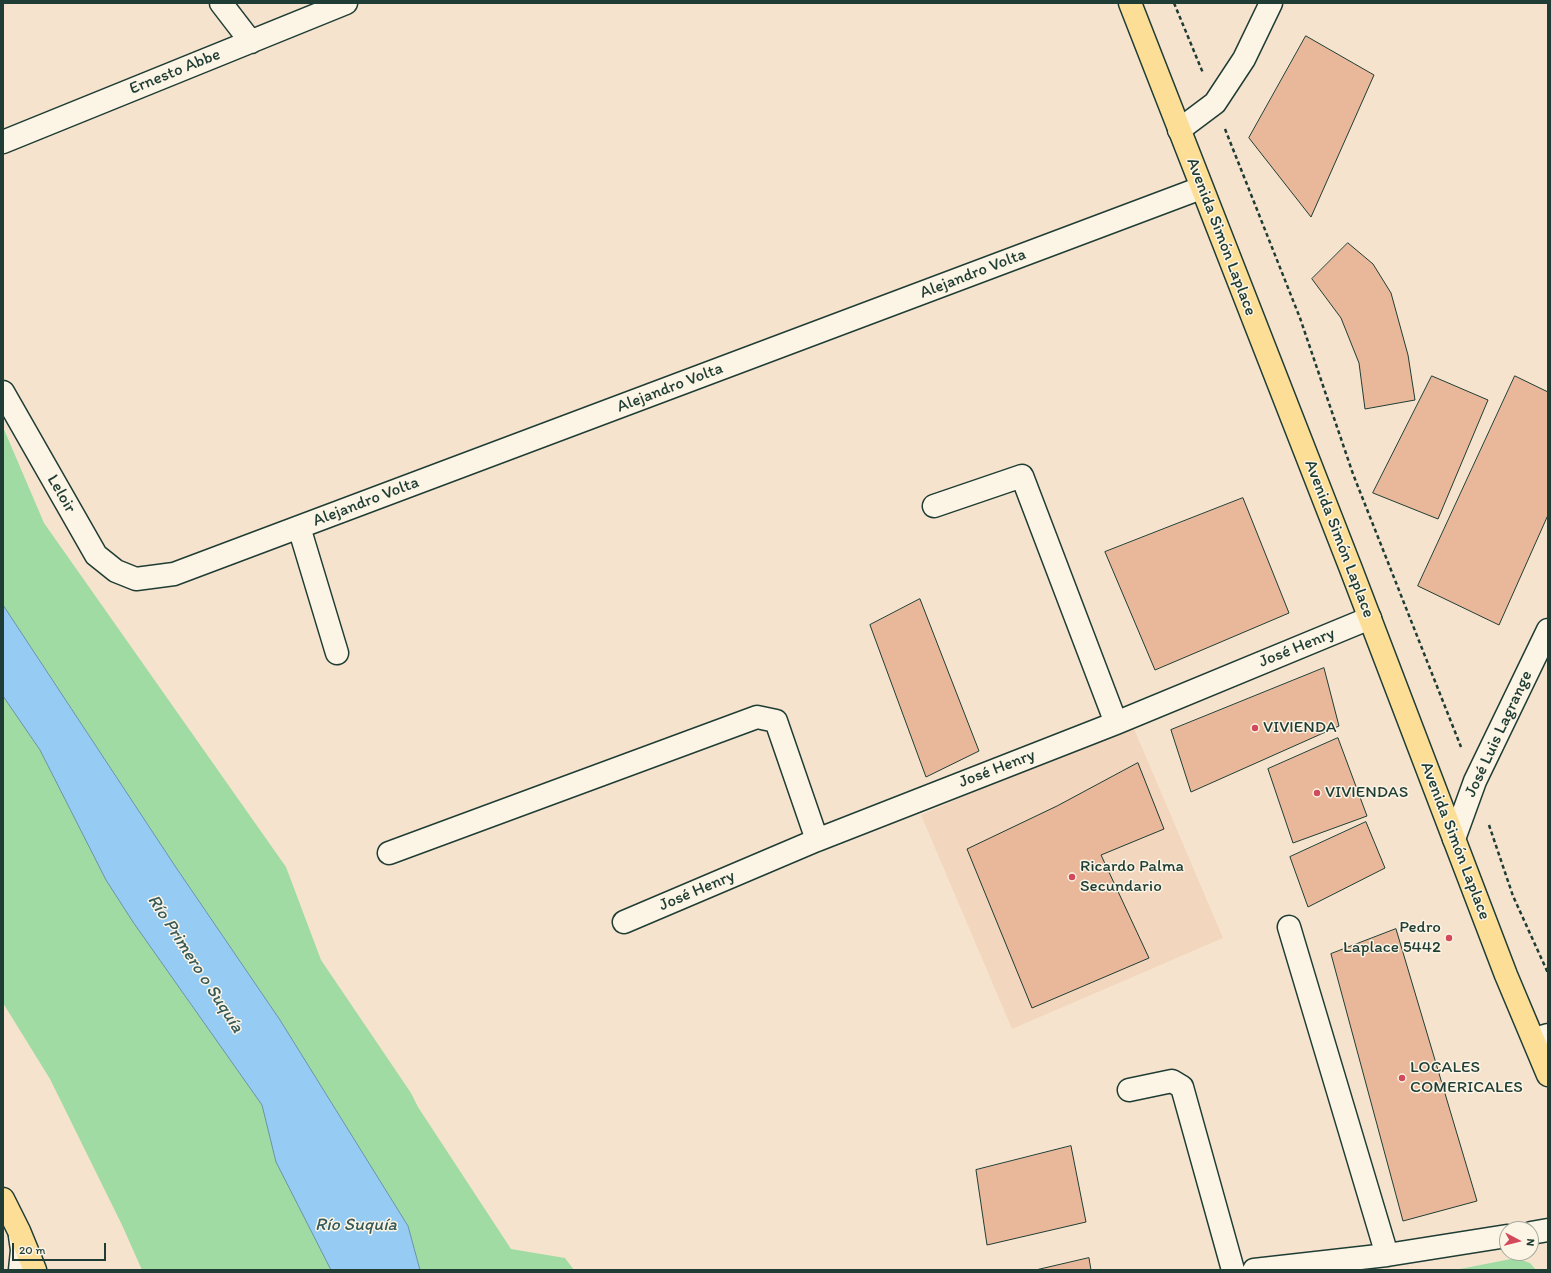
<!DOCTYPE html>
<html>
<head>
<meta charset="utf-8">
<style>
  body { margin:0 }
  #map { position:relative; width:1551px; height:1273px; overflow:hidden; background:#f6e3ce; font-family:Itim,sans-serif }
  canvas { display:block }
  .frame { position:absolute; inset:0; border:4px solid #1f3d34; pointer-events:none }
  .north { position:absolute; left:1499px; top:1221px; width:40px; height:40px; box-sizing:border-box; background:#fcf5e5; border:1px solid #a4ab9e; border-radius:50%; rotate:97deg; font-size:11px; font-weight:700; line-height:16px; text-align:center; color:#1f3d34 }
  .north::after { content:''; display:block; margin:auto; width:14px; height:18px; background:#d1495b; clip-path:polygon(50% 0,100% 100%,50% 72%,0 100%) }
  .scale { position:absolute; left:12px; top:1243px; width:94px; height:18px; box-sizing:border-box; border:2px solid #1f3d34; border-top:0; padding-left:5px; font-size:12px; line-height:14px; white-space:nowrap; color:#1f3d34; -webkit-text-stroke:3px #fcf5e5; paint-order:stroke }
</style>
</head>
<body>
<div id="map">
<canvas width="1551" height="1273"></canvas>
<div class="frame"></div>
<div class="north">N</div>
<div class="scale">20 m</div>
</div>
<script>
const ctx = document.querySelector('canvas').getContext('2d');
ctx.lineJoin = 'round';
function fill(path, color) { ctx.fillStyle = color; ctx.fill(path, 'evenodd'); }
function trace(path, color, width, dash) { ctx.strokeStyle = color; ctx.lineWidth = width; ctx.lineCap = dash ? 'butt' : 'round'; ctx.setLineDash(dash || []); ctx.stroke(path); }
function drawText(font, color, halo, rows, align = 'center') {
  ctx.font = font + ' Itim,sans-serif'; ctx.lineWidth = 3; ctx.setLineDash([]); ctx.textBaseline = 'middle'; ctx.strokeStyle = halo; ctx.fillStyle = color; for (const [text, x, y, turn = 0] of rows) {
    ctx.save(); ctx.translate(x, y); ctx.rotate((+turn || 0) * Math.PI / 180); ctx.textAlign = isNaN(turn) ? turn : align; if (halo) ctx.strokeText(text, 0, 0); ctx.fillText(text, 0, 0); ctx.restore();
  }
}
fill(new Path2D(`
  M1132,724L1223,938L1012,1029L921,815Z`), '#f2d6be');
fill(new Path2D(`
  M3,427L44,523L286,867L321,960L411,1093L418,1107L511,1249L565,1258L574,1270H420L408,1226L280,1020L175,866L3,605Z
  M3,696L40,750L106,880L133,922L262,1105L276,1162L331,1270H142L122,1225L50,1079L3,1003Z
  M1516,1258L1530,1263L1536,1270H1455Z`), '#9fdba2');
const water = new Path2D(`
  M3,605L175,866L280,1020L408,1226L420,1270H331L276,1162L262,1105L133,922L106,880L40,750L3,696Z`);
fill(water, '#96ccf4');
trace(water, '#6693a7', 1);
const building = new Path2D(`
  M1306,36L1374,75L1311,217L1249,138Z
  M1348,243L1373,264L1391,293L1408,355L1415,400L1365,409L1359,363L1341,318L1312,279Z
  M1432,376L1488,400L1438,519L1373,493Z
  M1515,376L1548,392V515L1499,625L1418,586Z
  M1243,498L1289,613L1155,670L1105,552Z
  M920,599L979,751L926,777L870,625Z
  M1324,668L1339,726L1191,792L1171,730Z
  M1338,738L1367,816L1293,843L1268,769Z
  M1138,763L1164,829L1101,855L1149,958L1032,1008L967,849L1057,806Z
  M1366,822L1385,868L1308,907L1290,857Z
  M1396,929L1477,1201L1403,1221L1331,954Z
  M1071,1146L1086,1222L987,1245L976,1170Z
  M1089,1258L1091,1270H1036Z`);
fill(building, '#e9b89a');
trace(building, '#1f3d34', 1);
const minor = new Path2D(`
  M221,3L251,42
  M1179,130L1215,103L1244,59L1271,3
  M3,142L346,3
  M3,392L96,555L116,571L136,579L174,574L1201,188
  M934,506L1022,476L1116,723
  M299,527L337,653
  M1454,839L1475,781L1548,630
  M389,853L757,717L776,721L817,840
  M624,922L817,840L1116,723L1370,618
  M1289,927L1387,1255
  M1534,1039L1548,1035
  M1129,1090L1172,1081L1182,1087L1233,1270
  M1531,1233L1548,1230
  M20,1236L22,1250L20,1270
  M1254,1270L1387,1255L1507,1236`);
const major = new Path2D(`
  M1130,3L1351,569L1506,975L1548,1075`);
const highway = new Path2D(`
  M3,1199L19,1231L35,1270`);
trace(minor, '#1f3d34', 25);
trace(major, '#1f3d34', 25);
trace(highway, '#1f3d34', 25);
trace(new Path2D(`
  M1174,3L1203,73
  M1225,129L1300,318L1353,474L1461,747
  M1489,825L1513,896L1548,973`), '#1f3d34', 2.5, [4, 3]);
trace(minor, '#fcf5e5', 22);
trace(major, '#fdde96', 22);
trace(highway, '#fdde96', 22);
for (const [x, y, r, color] of [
  [1255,728,4,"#d1495b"],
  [1317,793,4,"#d1495b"],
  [1072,877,4,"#d1495b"],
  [1449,938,4,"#d1495b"],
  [1402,1078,4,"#d1495b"]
]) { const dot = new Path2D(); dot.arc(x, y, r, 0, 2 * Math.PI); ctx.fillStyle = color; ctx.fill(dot); trace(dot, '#fcf5e5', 1.5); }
drawText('17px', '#1f3d34', '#fcf5e5', [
  ["Ernesto Abbe",175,72,-22],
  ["Avenida Simón Laplace",1221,237,69],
  ["Alejandro Volta",973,274,-21],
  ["Alejandro Volta",670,388,-21],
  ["Leloir",61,494,60],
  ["Alejandro Volta",366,502,-21],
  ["Avenida Simón Laplace",1339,539,69],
  ["José Henry",1297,648,-22],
  ["José Luis Lagrange",1499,734,-65],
  ["José Henry",997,769,-21],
  ["Avenida Simón Laplace",1455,841,69],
  ["José Henry",697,891,-23]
]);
drawText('17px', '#1f3d34', '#fcf5e5', [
  ["VIVIENDA",1263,728],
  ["VIVIENDAS",1325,793],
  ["Ricardo Palma",1080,867],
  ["Secundario",1080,887],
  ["Pedro",1441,928,"right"],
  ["Laplace 5442",1441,948,"right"],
  ["LOCALES",1410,1068],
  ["COMERICALES",1410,1088]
], 'left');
drawText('italic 18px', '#375a5a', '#fcf5e5', [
  ["Río Primero o Suquía",195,964,57],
  ["Río Suquía",356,1225]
]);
</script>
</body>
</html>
